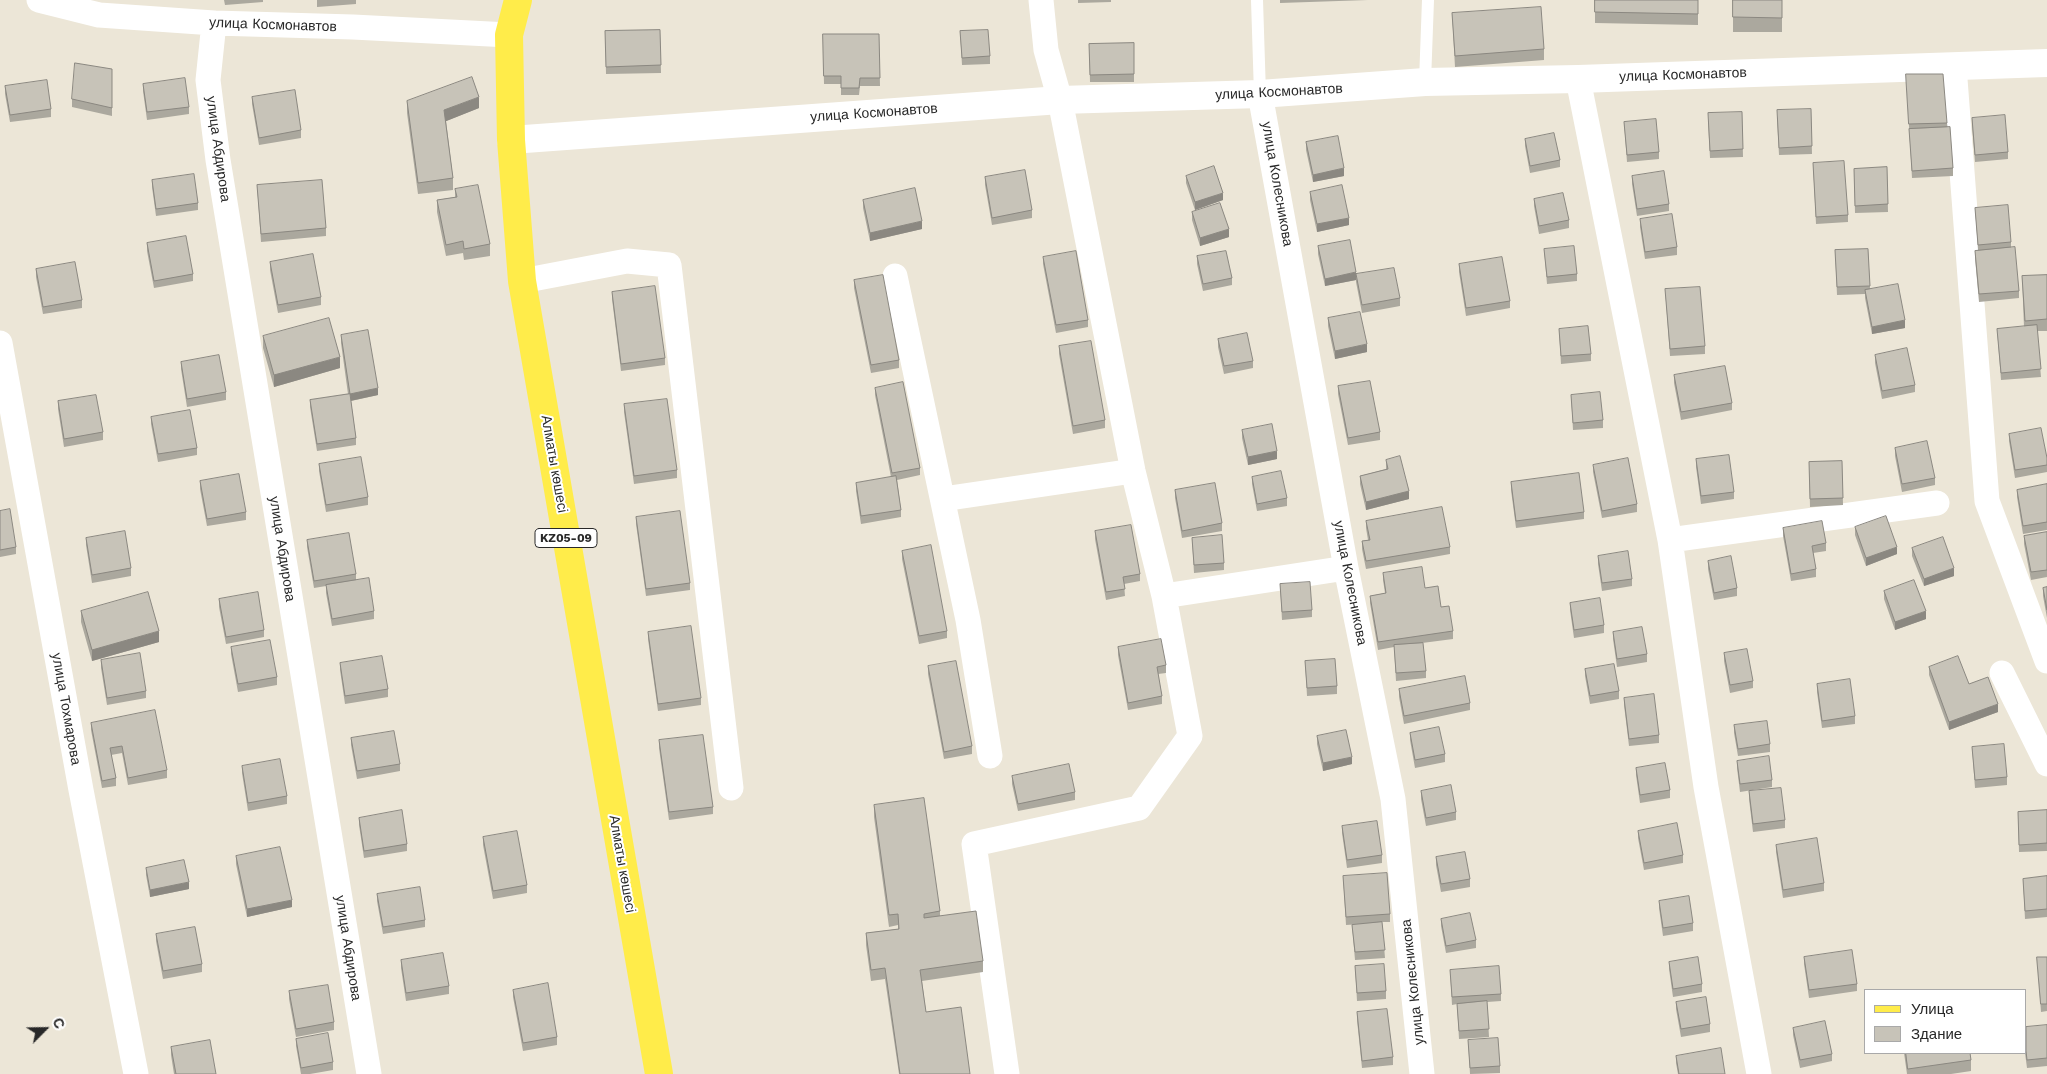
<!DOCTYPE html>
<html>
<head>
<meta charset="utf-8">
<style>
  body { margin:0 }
  #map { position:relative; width:2047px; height:1074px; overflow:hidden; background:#ece6d7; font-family:"Work Sans",sans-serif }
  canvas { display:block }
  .legend { position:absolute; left:1864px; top:989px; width:162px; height:65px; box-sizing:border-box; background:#fff; border:1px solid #a9a9a9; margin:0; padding:6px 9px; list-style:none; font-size:15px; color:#282828 }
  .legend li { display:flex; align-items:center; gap:10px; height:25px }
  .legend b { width:25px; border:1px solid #a9a9a9 }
  .north { position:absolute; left:20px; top:1004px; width:50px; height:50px; -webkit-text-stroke:4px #fff; paint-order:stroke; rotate:67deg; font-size:14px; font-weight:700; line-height:20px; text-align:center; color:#282828 }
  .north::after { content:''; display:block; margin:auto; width:18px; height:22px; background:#282828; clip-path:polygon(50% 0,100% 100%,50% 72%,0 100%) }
</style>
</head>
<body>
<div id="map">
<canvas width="2047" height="1074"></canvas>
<ul class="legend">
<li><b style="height:6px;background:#ffec4a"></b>Улица</li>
<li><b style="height:14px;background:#c7c3b8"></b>Здание</li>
</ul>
<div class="north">С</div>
</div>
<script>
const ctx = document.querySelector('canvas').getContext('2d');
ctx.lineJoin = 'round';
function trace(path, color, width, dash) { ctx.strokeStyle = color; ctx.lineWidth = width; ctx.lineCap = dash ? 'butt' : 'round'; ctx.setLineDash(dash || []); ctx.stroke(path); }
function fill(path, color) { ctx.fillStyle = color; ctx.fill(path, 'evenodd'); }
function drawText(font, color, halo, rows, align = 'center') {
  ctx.font = font + ' "Work Sans",sans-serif'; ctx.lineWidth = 4; ctx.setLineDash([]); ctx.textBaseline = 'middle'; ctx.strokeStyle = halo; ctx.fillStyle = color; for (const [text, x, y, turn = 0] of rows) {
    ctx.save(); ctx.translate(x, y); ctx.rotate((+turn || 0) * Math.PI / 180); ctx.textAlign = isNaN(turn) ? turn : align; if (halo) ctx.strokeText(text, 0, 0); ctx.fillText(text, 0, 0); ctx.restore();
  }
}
trace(new Path2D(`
  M1257,0L1260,94
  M1425,82L1428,0`), '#fff', 12);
trace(new Path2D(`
  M39,0L99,15L214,23L353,27L509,35
  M214,23L208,80L218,160L369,1074
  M1954,66L1987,501L2047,661
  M1578,79L1670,540L1706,787L1759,1074
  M1260,94L1346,568L1393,799L1422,1074
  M895,276L968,620L990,756
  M522,281L627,261L669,265L731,788
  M0,343L81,790L136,1074
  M943,499L1133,471
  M1670,540L1937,503
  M1164,596L1346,568
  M2002,673L2047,764
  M1007,1074L974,844L1139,808L1190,736L1164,596L1133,471L1060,100L1046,50L1041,0`), '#fff', 25);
trace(new Path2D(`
  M511,140L1060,100L1260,94L1425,82L1578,79L2047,63`), '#fff', 28);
trace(new Path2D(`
  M518,0L509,35L511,140L522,281L659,1074`), '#ffec4a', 28);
fill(new Path2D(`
  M224,0H263V2L225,5Z
  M317,0H356V4L317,7Z
  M1078,0H1111V2L1078,3Z
  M1280,0H1368L1280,3Z
  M1595,0H1698V25L1595,23Z
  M1733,0H1782V32H1733Z
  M1452,13L1544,49V60L1455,67Z
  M660,30L661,73L606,74L605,31Z
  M960,31L990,56V64L962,65Z
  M823,34H879L880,86H860L859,95H841V84H824Z
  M1134,43V82H1090L1089,44Z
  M112,69V116L72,107V99Z
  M1906,74L1947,123L1953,168V176L1912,178Z
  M143,84L189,107V114L147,120L143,91Z
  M5,86L51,109V117L10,122L5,94Z
  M252,97L301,130V138L259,145L252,104Z
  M407,101L479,108L446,121L453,178V190L418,194L407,113Z
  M1811,109L1812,154L1779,155L1777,118Z
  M1742,112L1743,157L1710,158L1708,121Z
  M1972,118L2008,152V159L1975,162L1972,125Z
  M1624,122L1659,152V159L1627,162Z
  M1525,139L1560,160V167L1530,173L1525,146Z
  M1306,142L1344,176L1313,182L1306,150Z
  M1813,163L1848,215V222L1816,224Z
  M1887,167L1888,212L1855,213L1854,169Z
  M1186,176L1223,200L1195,210L1186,183Z
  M1632,176L1669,204V211L1637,216L1632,184Z
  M985,177L1032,210V218L992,225L985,185Z
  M152,180L198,203V210L156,216L152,187Z
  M257,185L326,228V236L261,242Z
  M455,189L490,244V256L464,260L463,253L446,256L437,212V200L455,197Z
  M1310,192L1349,225L1317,232L1310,200Z
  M1534,199L1569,220V228L1539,234L1534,206Z
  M863,200L922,229L870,241L863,208Z
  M1975,208L2011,242V247L2019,291V298L1979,302L1975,258V251L1978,250Z
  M1192,212L1229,237L1200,246L1192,220Z
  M1640,219L1677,247V255L1645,259L1640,227Z
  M147,243L193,274V281L154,288L147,251Z
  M1318,246L1356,280L1325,286L1318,254Z
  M1544,249L1577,274V281L1547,284Z
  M1868,249L1870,289L1905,328L1872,334L1865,298V294L1837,295L1835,250Z
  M1197,256L1232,278V285L1203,291L1197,264Z
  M1043,257L1088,320V327L1056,333L1043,264Z
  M270,262L321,297V305L278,313L270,270Z
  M1459,264L1510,301V308L1466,316L1459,272Z
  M36,269L82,300V308L43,314L36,277Z
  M1356,274L1400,298V306L1362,313L1356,282Z
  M2047,275V331H2037L2041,377L2001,380L1997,329L2024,327L2022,276Z
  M854,280L899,360V368L871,373L854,288Z
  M1665,289L1705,346V354L1670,356Z
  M612,292L665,358V365L621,371L612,299Z
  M1328,318L1367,352L1335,359L1328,326Z
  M1559,329L1591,354V361L1561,364Z
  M341,335L378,395L351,401L356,438V445L317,451L310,407V400L348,394L341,343Z
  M263,336L340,368L274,387L263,348Z
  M1218,339L1253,361V368L1224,374L1218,347Z
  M1059,346L1105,420V428L1073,434L1059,354Z
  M1875,355L1915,385V392L1882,399L1875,363Z
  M181,362L226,392V400L187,407L181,369Z
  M1674,375L1732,403V410L1681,420L1674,383Z
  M1338,386L1380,432V440L1348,445L1338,394Z
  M875,388L920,468V475L897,480L901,510V517L861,524L856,491V483L891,477L875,395Z
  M1571,395L1603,420V428L1573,430Z
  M58,401L103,432V440L64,447L58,409Z
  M624,404L677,470V478L634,484L624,412Z
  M151,417L197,448V455L158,462L151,424Z
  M1242,430L1277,459L1248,465L1242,438Z
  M2009,434L2047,458V472L2015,478L2009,441Z
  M1895,448L1935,478V485L1902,492L1895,456Z
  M1696,459L1734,492V499L1701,504L1696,467Z
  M1386,460L1409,499L1366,510L1360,484V476L1386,469Z
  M1842,461L1843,505L1810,507L1809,462Z
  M319,464L368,497V505L326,512L319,471Z
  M1593,465L1637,504V512L1602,518L1593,472Z
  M1252,477L1287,498V506L1257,511L1252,484Z
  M200,481L246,512V520L207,526L200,489Z
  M1511,482L1584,512V519L1516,528L1511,490Z
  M2047,484V530L2023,534L2017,497V490Z
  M1175,490L1222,523V531L1182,538L1175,498Z
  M0,511L16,547V554L0,557Z
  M636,517L690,583V590L646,596L636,524Z
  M1366,521L1450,547V554L1366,569L1362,549V541L1368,540L1366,528Z
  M1855,527L1897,554L1866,566L1855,535Z
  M1783,528L1826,543V551L1813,553L1816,569V577L1791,581L1783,536Z
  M1095,531L1140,574V581L1124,584L1125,596L1106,600L1095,539Z
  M2047,532V577L2031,580L2024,544V536Z
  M86,538L131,568V576L92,583L86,545Z
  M1192,538L1224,563V570L1194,573Z
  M307,540L356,574V580L374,611V619L332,626L326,593V586L314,588L307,547Z
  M1912,548L1954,576L1924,586L1912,556Z
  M902,551L947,631V638L919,644L902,559Z
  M1598,556L1632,579V586L1602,591L1598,564Z
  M1708,561L1737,588V596L1714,600L1708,569Z
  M1383,573L1425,588L1441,607L1453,631V639L1422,643L1426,671V678L1396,681L1394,647L1378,650L1370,603V596L1385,593L1383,580Z
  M1280,584L1312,610V617L1282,620Z
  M2047,587V618L2043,596V588Z
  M1884,591L1926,619L1895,630L1884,599Z
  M219,599L264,630V637L226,644L219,607Z
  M1570,603L1604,625V633L1574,638L1570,610Z
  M81,611L159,642L92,661L81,622Z
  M648,632L701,698V705L658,711L648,639Z
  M1613,632L1647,654V662L1617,667L1613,639Z
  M231,647L277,677V685L238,692L231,654Z
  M1118,647L1166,665V673L1158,674L1162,696V704L1128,710L1118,655Z
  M1724,653L1753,681V688L1730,693L1724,661Z
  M101,660L146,691V698L107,705L101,668Z
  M1305,661L1337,686V694L1307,696Z
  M340,663L388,689V697L345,704L340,670Z
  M928,666L972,746V754L944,759L928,674Z
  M1929,667L1969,684L1998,712L1949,730L1929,675Z
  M1585,669L1619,691V699L1590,704L1585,676Z
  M1817,684L1855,716V724L1822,728L1817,692Z
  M1399,689L1470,703V710L1404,724L1399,697Z
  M1624,698L1659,735V743L1629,746L1624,705Z
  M91,723L167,770V778L128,785L122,753L111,755L116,778V786L102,788L91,730Z
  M1734,725L1770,744V752L1738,756L1734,733Z
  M1410,733L1445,754V762L1415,768L1410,740Z
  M1317,736L1352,764L1323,771L1317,744Z
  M351,738L400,764V771L357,779L351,745Z
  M659,740L713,807V814L669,820L659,748Z
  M1972,747L2007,777V785L1975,788Z
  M1737,761L1772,780V787L1740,792L1737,768Z
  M242,766L287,796V804L248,811L242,773Z
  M1636,768L1670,790V798L1640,803L1636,775Z
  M1012,776L1075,792V800L1018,811L1012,784Z
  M1421,791L1456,812V820L1426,826L1421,799Z
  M1749,791L1785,820V828L1753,832L1749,799Z
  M874,805L940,911V916L983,961V972L922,981L926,1012L970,1074H899L885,979L871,981L866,945V933L898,929V925L889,927L874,817Z
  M2047,810V851L2019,852L2018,812Z
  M359,818L407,844V851L364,858L359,825Z
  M1342,826L1382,855V863L1347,868L1342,833Z
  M1638,831L1683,855V863L1644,870L1638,838Z
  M483,837L527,885V893L493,899L483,845Z
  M1776,845L1824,883V891L1783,898L1776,852Z
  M236,856L292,907L247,917L236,864Z
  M1436,857L1470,879V887L1441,892L1436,865Z
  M146,868L189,889L150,897L146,875Z
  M1343,876L1390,914V922H1382L1385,958L1355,960L1352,925L1378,923L1346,925Z
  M2047,876V917L2025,919L2023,879Z
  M377,894L425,920V927L383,934L377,901Z
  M1659,901L1693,923V931L1663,936L1659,908Z
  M1441,919L1476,940V948L1446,953L1441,926Z
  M156,934L202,964V972L163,979L156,941Z
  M1804,957L1857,984V991L1809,998L1804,964Z
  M2037,957H2047V1011L2041,1012Z
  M401,960L449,986V994L406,1001L401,968Z
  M1669,962L1702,984V992L1673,997L1669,969Z
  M1355,966L1386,991V999L1357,1001Z
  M1450,970L1501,994V1001L1487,1002L1489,1037L1459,1039L1457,1004L1452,1005Z
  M513,990L557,1037V1045L523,1051L513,997Z
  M289,991L334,1022V1030L296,1037L289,999Z
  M1676,1002L1710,1024V1032L1681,1037L1676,1009Z
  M1357,1012L1393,1057V1065L1362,1068L1357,1020Z
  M2047,1025V1066L2027,1068L2025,1053Z
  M1793,1028L1832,1054V1061L1800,1068L1793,1035Z
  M296,1039L333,1062V1070L310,1074H301L296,1046Z
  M1468,1040L1500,1066V1073L1470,1074Z
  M171,1047L216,1074H174L171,1055Z
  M1904,1053H1970L1971,1060V1071L1951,1074H1907Z
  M1676,1056L1725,1074H1678L1676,1063Z`), '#aba89e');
fill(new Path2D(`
  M479,97V108L444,122V110Z
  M1344,168V176L1313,182V175Z
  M1223,193V200L1195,210V202Z
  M1349,218V225L1317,232V224Z
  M922,221V229L870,241V233Z
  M1229,229V237L1200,246V238Z
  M1356,272V280L1325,286V279Z
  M1905,320V328L1872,334V327Z
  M1367,344V352L1335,359V351Z
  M340,357V368L274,387V375Z
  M378,388V395L350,401V394Z
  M1277,451V459L1248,465V457Z
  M1409,491V499L1366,510V502Z
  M1897,547V554L1866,566V558Z
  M1954,568V576L1924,586V579Z
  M1926,611V619L1895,630V622Z
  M159,631V642L92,661V650Z
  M1998,704V712L1949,730V722Z
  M1352,757V764L1323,771V763Z
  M189,882V889L150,897V890Z
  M292,900V907L247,917V909Z`), '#8b8881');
const building = new Path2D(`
  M1595,0H1698V14L1595,12Z
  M1733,0H1782V18L1733,17Z
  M1541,7L1544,49L1455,56L1452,13Z
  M660,30L661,65L606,67L605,31Z
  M988,30L990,56L962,58L960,31Z
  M823,34H879L880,78H860L859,88H841V76H824Z
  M1134,43V74L1090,75L1089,44Z
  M75,63L112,69V108L72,99Z
  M1906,74H1943L1947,123L1909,124Z
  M472,77L479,97L444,110L453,178L418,183L407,101Z
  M185,78L189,107L147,112L143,84Z
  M47,80L51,109L10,115L5,86Z
  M295,90L301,130L259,138L252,97Z
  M1811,109L1812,146L1779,148L1777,110Z
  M1742,112L1743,149L1710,151L1708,113Z
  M2005,115L2008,152L1975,155L1972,118Z
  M1656,119L1659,152L1627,155L1624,122Z
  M1950,127L1953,168L1912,171L1909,129Z
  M1554,133L1560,160L1530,166L1525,139Z
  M1338,136L1344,168L1313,175L1306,142Z
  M1844,161L1848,215L1816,217L1813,163Z
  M1214,166L1223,193L1195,202L1186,176Z
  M1887,167L1888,204L1855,206L1854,169Z
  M1025,170L1032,210L992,218L985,177Z
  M1664,171L1669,204L1637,209L1632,176Z
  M194,174L198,203L156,209L152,180Z
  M322,180L326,228L261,234L257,185Z
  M478,185L490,244L464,249L463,241L446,245L437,200L457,197L455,189Z
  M1342,185L1349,218L1317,224L1310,192Z
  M915,188L922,221L870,233L863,200Z
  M1563,193L1569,220L1539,226L1534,199Z
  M1220,203L1229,229L1200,238L1192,212Z
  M2008,205L2011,242L1978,245L1975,208Z
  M1672,214L1677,247L1645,252L1640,219Z
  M186,236L193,274L154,281L147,243Z
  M1350,240L1356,272L1325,279L1318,246Z
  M1574,246L1577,274L1547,277L1544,249Z
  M2015,247L2019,291L1979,294L1975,251Z
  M1868,249L1870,286L1837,287L1835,250Z
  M1076,251L1088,320L1056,325L1043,257Z
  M1226,251L1232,278L1203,284L1197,256Z
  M313,254L321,297L278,305L270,262Z
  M1502,257L1510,301L1466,308L1459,264Z
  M75,262L82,300L43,307L36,269Z
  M1394,268L1400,298L1362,305L1356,274Z
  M883,275L899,360L871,365L854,280Z
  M2047,275V319L2025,321L2022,276Z
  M1898,284L1905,320L1872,327L1865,290Z
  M655,286L665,358L621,364L612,292Z
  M1700,287L1705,346L1670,349L1665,289Z
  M1360,312L1367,344L1335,351L1328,318Z
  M329,318L340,357L274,375L263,336Z
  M2037,325L2041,369L2001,373L1997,329Z
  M1588,326L1591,354L1561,356L1559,329Z
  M368,330L378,388L350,394L341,335Z
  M1247,333L1253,361L1224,366L1218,339Z
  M1091,341L1105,420L1073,426L1059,346Z
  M1907,348L1915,385L1882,391L1875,355Z
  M219,355L226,392L187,399L181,362Z
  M1725,366L1732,403L1681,412L1674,375Z
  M1370,381L1380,432L1348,438L1338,386Z
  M903,382L920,468L892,473L875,388Z
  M1600,392L1603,420L1573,423L1571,395Z
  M350,394L356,438L317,444L310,400Z
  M96,395L103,432L64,439L58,401Z
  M667,399L677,470L634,476L624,404Z
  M190,410L197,448L158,454L151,417Z
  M1272,424L1277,451L1248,457L1242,430Z
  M2041,428L2047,458V465L2015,470L2009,434Z
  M1927,441L1935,478L1902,484L1895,448Z
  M1729,455L1734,492L1701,496L1696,459Z
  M1400,456L1409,491L1366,502L1360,476L1388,469L1386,460Z
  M361,457L368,497L326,505L319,464Z
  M1628,458L1637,504L1602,511L1593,465Z
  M1842,461L1843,498L1810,499L1809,462Z
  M1281,471L1287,498L1257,504L1252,477Z
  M1579,473L1584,512L1516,521L1511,482Z
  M239,474L246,512L207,519L200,481Z
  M896,476L901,510L861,516L856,483Z
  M1215,483L1222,523L1182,531L1175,490Z
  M2047,484V522L2023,526L2017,490Z
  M1442,507L1450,547L1366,561L1362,541L1370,540L1366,521Z
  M10,509L16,547L0,550V511Z
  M680,511L690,583L646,589L636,517Z
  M1886,516L1897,547L1866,558L1855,527Z
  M1822,521L1826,543L1812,546L1816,569L1791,574L1783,528Z
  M1131,525L1140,574L1123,577L1125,589L1106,592L1095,531Z
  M125,531L131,568L92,575L86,538Z
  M2047,532V570L2031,572L2024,536Z
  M349,533L356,574L314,581L307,540Z
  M1222,535L1224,563L1194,565L1192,538Z
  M1943,537L1954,568L1924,579L1912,548Z
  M931,545L947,631L919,636L902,551Z
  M1628,551L1632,579L1602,583L1598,556Z
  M1731,556L1737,588L1714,593L1708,561Z
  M1422,567L1425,588L1438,586L1441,607L1449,606L1453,631L1378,642L1370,596L1386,593L1383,573Z
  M369,578L374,611L332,619L326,585Z
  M1914,580L1926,611L1895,622L1884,591Z
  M1310,582L1312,610L1282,612L1280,584Z
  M2047,587V610L2043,588Z
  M148,592L159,631L92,650L81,611Z
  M258,592L264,630L226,637L219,599Z
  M1600,598L1604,625L1574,630L1570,603Z
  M691,626L701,698L658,704L648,632Z
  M1642,627L1647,654L1617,659L1613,632Z
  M1161,639L1166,665L1157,667L1162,696L1128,703L1118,647Z
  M270,640L277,677L238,684L231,647Z
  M1423,643L1426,671L1396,673L1394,645Z
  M1747,649L1753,681L1730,685L1724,653Z
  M140,653L146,691L107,698L101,660Z
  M382,656L388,689L345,696L340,663Z
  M1958,656L1969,684L1988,677L1998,704L1949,722L1929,667Z
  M1335,659L1337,686L1307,688L1305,661Z
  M956,661L972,746L944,752L928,666Z
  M1614,664L1619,691L1590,696L1585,669Z
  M1465,676L1470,703L1404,716L1399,689Z
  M1850,679L1855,716L1822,721L1817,684Z
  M1654,694L1659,735L1629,739L1624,698Z
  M155,710L167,770L128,778L122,746L110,748L116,778L102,781L91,723Z
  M1767,721L1770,744L1738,749L1734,725Z
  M1439,727L1445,754L1415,760L1410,733Z
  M1346,730L1352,757L1323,763L1317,736Z
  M394,731L400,764L357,771L351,738Z
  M703,735L713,807L669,812L659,740Z
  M2004,744L2007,777L1975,780L1972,747Z
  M1769,756L1772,780L1740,784L1737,761Z
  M280,759L287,796L248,803L242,766Z
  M1665,763L1670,790L1640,795L1636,768Z
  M1069,764L1075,792L1018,804L1012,776Z
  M1451,785L1456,812L1426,818L1421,791Z
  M1781,788L1785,820L1753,824L1749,791Z
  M924,798L940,911L924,914V918L976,911L983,961L920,970L926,1012L961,1007L970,1074H900L885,968L871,970L866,933L899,929L898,914L889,915L874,805Z
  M402,810L407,844L364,851L359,818Z
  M2047,810V843L2019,845L2018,812Z
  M1377,821L1382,855L1347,860L1342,826Z
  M1677,823L1683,855L1644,863L1638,831Z
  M517,831L527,885L493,891L483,837Z
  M1817,838L1824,883L1783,890L1776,845Z
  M280,847L292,900L247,909L236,856Z
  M1465,852L1470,879L1441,884L1436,857Z
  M184,860L189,882L150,890L146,868Z
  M1387,873L1390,914L1346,917L1343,876Z
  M2047,876V909L2025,911L2023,879Z
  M420,887L425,920L383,927L377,894Z
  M1689,896L1693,923L1663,928L1659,901Z
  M1470,913L1476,940L1446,946L1441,919Z
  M1382,922L1385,950L1355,952L1352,925Z
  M195,927L202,964L163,971L156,934Z
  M1852,950L1857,984L1809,990L1804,957Z
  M443,953L449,986L406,993L401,960Z
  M1698,957L1702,984L1673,989L1669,962Z
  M2037,957H2047V1004H2041Z
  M1384,964L1386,991L1357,993L1355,966Z
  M1499,966L1501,994L1452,997L1450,970Z
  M548,983L557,1037L523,1043L513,990Z
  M328,985L334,1022L296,1029L289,991Z
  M1706,997L1710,1024L1681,1029L1676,1002Z
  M1487,1001L1489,1029L1459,1031L1457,1004Z
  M1387,1009L1393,1057L1362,1061L1357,1012Z
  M1825,1021L1832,1054L1800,1060L1793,1028Z
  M2047,1025V1058L2027,1060L2026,1051V1027Z
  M328,1033L333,1062L301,1068L296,1039Z
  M1498,1038L1500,1066L1470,1068L1468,1040Z
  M210,1040L216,1074H176L171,1047Z
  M1721,1048L1725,1074H1679L1676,1056Z
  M1906,1053H1970L1971,1060L1908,1069Z`);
fill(building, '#c7c3b8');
trace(building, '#8b8881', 1);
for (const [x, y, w] of [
  [566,538,62]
]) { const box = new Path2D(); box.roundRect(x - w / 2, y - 9.5, w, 19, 4); ctx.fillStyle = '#fff'; ctx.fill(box); trace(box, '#282828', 1); }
drawText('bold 12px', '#282828', null, [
  ["KZ05-09",566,538]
]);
drawText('14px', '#282828', '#fff', [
  ["улица Космонавтов",273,25,2],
  ["улица Космонавтов",1683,75,-2],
  ["улица Космонавтов",1279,92,-3],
  ["улица Космонавтов",874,113,-4],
  ["улица Абдирова",218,149,82],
  ["улица Колесникова",1277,184,80],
  ["Алматы көшесі",554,464,80],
  ["улица Абдирова",282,549,81],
  ["улица Колесникова",1350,583,79],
  ["улица Тохмарова",66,709,80],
  ["Алматы көшесі",622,864,80],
  ["улица Абдирова",348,948,81],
  ["улица Колесникова",1413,982,-96]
]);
</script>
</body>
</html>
